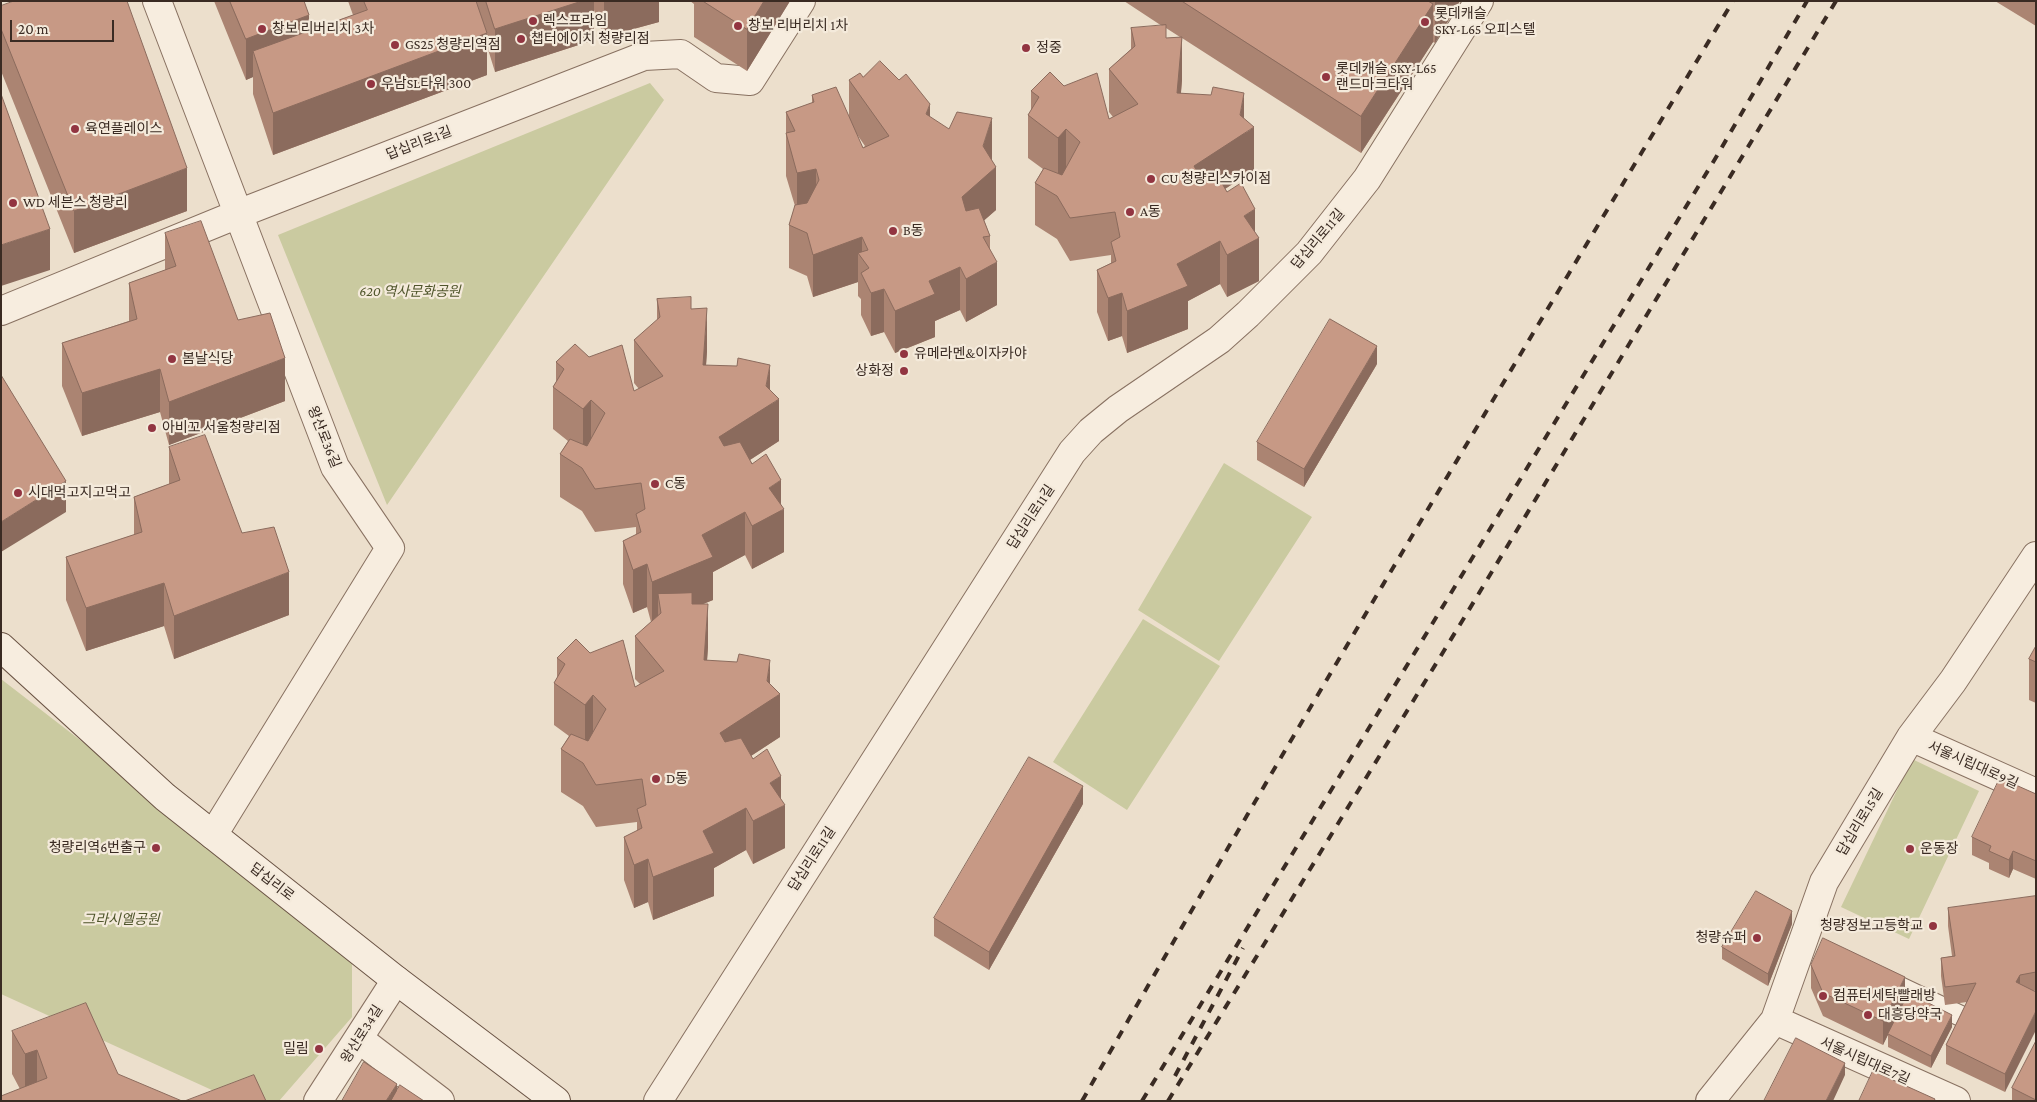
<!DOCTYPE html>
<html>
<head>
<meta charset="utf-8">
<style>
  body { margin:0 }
  #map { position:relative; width:2037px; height:1102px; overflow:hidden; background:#ecdfcc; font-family:"Crimson Pro",serif }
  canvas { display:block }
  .frame { position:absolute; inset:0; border:2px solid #3a2b23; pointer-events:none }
  .scale { position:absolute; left:10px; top:20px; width:104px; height:22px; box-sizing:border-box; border:2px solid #3a2b23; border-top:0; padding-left:6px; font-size:15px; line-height:18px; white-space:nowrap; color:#3a2b23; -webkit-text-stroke:4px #f4eadb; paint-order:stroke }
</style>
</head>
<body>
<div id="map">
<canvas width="2037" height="1102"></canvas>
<div class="frame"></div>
<div class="scale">20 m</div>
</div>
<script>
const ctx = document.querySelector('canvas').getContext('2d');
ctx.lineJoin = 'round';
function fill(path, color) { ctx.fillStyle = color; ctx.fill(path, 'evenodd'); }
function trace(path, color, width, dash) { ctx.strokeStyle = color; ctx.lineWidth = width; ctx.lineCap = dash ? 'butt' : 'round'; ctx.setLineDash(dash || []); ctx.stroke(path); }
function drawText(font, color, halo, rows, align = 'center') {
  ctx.font = font + ' "Crimson Pro","Noto Sans KR",serif'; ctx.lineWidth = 4.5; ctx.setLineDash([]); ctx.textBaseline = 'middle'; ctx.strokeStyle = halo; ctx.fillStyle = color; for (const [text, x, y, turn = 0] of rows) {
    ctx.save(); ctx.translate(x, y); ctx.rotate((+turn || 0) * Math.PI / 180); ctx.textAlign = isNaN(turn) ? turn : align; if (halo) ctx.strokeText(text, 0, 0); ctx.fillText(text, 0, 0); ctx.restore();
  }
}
fill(new Path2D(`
  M650,83L664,100L387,505L278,235Z
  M1224,463L1312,517L1219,661L1138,610Z
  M1143,619L1220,666L1127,810L1053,762Z
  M1,679L352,950V1017L279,1101H236L1,994Z
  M1912,759L1979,791L1909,939L1841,907Z`), '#cacaa0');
const service = new Path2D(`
  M1881,978L1967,1019`);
const minor = new Path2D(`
  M157,1L335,467L390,548L213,835
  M1,311L238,214L644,56L681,54L716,78L750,81L801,1
  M1911,737L2036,793
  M1775,1020L1956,1101
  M359,1039L440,1101
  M318,1101L396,980
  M658,1101L1072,452L1091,431L1118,409L1219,340L1248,314L1309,253L1367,179L1479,1
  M1710,1101L1775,1020L1824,882L1911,737L1953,681L2036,556`);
const secondary = new Path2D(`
  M1,647L165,797L396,980L556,1101`);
trace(service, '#887161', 22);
trace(minor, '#887161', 30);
trace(secondary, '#6a5344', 30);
trace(service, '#f7eddf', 20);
trace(minor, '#f7eddf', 28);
trace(secondary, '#f7eddf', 28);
trace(new Path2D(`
  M1175,1076L1243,948
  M1082,1101C1293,731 1513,366 1733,1
  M1142,1101L1715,159L1807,1
  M1168,1101L1464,618L1836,1`), '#3a2b23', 4, [9, 9]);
fill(new Path2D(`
  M214,1H304L309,31L353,15L348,1H659V22L604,37L594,10V40L495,72L487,46V75L273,155L253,94V77L246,80Z
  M690,1H790L747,71L694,37V4Z
  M1124,1H1460L1435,43L1433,42L1361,153L1182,38V80L1181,93L1244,118L1254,170L1225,189L1255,233L1259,281L1227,297L1220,284L1188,301V329L1127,353L1122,336L1108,341L1097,312V270L1111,263V255L1070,261L1057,239L1035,225V183L1043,169L1028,158V115L1031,111V91L1064,86L1109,119L1113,117L1109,112V69L1131,49V28L1162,26ZM1166,28L1180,37L1166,38Z
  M1995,1H2036V26Z
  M1,6L187,211L74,253L1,71Z
  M863,77L930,117L992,161L996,210L984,220L990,236V249L997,305L966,322L960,310L935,321V337L895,353L884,332L871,336L861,315V299L858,296V282L813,297L807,276L789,268V225L795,206L786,176V112L812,103V95L849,117V80ZM856,133L865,146L863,148Z
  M165,233L238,320L285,401L169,445L160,412L82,436L62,386V343L129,321V283L165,270Z
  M657,299L691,309L707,351L706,365L770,389L779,441L750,460L781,504L784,552L752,569L745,555L713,572V600L703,604L708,647L707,660L770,685L780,737L751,756L781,800L785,848L753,864L746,850L714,868V896L653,920L648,902L634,908L624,880V837L637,831V822L596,827L583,806L561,792V749L569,736L554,725V683L557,678V658L590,653L635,687L640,684L635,679V636L651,622L647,607L633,613L623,584V541L636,535V527L595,532L582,511L560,497V454L568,441L553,429V387L556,382V362L589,357L634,391L639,389L634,383V340L657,321Z
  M1377,364L1304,487L1257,460V442Z
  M169,447L242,533L289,615L174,659L164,626L86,651L66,600V557L134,535V497L169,484Z
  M2036,646V703L2029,700V659Z
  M2036,794V879L2013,869L2009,878L1989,869V863L1972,855V837Z
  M1083,804L989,970L934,936V918Z
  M2036,896V990L2034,991L2005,1092L1946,1064V1045L1967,1002L1945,1005L1941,976V958L1952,956L1948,926V908Z
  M1792,924L1768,986L1722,959V947Z
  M1811,965L1905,1000L1883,1045L1823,1016L1811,988Z
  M1952,1027L1931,1068L1888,1047V1034Z
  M12,1031L118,1074L20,1089L12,1074Z
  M2036,1041V1101H2012V1088Z`), '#ab8472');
fill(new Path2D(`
  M582,1H594V40L495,72V29Z
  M604,1H659V22L604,37Z
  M764,1H790L747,71V29Z
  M1435,1H1460L1435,43Z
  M1433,4V42L1361,153V116Z
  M309,15V56L253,51V77L246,80V39Z
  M487,33V75L273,155V113Z
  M1182,37V80L1177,136V93Z
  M1244,93V134L1254,127V170L1194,209V166L1240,115Z
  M930,104V147L926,114Z
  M992,118V160L988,174L996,167V210L962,240V197L983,146Z
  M1066,129V171L1058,181V138Z
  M187,168V211L74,253V211Z
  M816,169V212L797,216V173Z
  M1255,209V240L1259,238V281L1227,297V255L1244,216Z
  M50,229V270L1,286V245Z
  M862,237V258L858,253V282L813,297V255Z
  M1220,241V284L1188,301V329L1127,353V311L1177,264Z
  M997,262V305L966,322V279Z
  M960,267V310L935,321V337L895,353V311L929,281Z
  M884,289V332L871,336V293Z
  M1122,293V336L1108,341V298Z
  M707,308V351L703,408V365Z
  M1377,346V364L1304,487V469Z
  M285,358V401L169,445V402Z
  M770,365V405L779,399V441L719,480V437L766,386Z
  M160,369V412L82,436V393Z
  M591,400V443L583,452V409Z
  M781,480V511L784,509V552L752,569V526L769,488Z
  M66,481V512L1,552V522Z
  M745,512V555L713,572V600L661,621V613L658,594V622L652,625V582L702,535Z
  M647,564V607L633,613V570Z
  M289,572V615L174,659V616Z
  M164,583V626L86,651V608Z
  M708,604V647L704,703V660Z
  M770,660V700L780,694V737L720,776V733L767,681Z
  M593,695V738L585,747V705Z
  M781,776V807L785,805V848L753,864V821L770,783Z
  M1083,786V804L989,970V952Z
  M746,808V850L714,868V896L653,920V877L703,831Z
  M2013,851V869L2009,878V860Z
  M648,859V902L634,908V865Z
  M1792,911V924L1768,986V974Z
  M2020,975V993L2016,982Z
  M1905,977V1000L1883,1045V1021Z
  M2036,1011V1030L2005,1092V1074Z
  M1952,1015V1027L1931,1068V1056Z
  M37,1050V1093L25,1097V1054Z
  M1845,1063V1075L1833,1101H1826Z
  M397,1084V1101H386Z`), '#8b6b5d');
const building = new Path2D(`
  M14,1H127L187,168L74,211L1,29V6Z
  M230,1H304L309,15L246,39Z
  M364,1H476L487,33L273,113L253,51L367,10Z
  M486,1H582L495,29Z
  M703,1H764L747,29Z
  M1182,1H1428L1433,4L1361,116Z
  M1166,25V38L1182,37L1177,93L1211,95L1213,87L1244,93L1240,115L1254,127L1194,166L1199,175L1215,171L1227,192L1241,183L1255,209L1244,216L1259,238L1227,255L1220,241L1177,264L1188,286L1127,311L1122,293L1108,298L1097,270L1116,261L1111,242L1120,237L1115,212L1070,218L1057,196L1035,183L1044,168L1062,175L1080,142L1066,129L1058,138L1028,115L1039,97L1031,91L1050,72L1064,86L1097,73L1109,119L1138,104L1109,69L1135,46L1131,28Z
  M880,61L899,80L906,74L930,104L926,114L949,129L957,112L992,118L983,146L996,167L962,197L966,211L979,208L990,236L983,237L997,262L966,279L960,267L929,281L935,294L895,311L884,289L871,293L861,273L869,268L858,253L868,250L862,237L813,255L807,233L789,225L795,205L807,203L819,180L816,169L797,173L786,133L795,131L786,112L814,102L812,95L836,87L863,148L889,136L849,80L860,73L863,77Z
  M1,94L50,229L1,245Z
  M201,221L238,320L270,313L285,358L169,402L160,369L82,393L62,343L137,319L129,283L176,266L165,233Z
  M691,297V309L707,308L703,365L737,366L738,358L770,365L766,386L779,399L719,437L724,446L740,442L752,464L766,454L781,480L769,488L784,509L752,526L745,512L702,535L713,557L652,582L647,564L633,570L623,541L641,532L636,514L645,509L641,483L595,489L582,468L560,454L570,439L587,446L605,413L591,400L583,409L553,387L564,369L556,362L575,344L589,357L622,345L634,391L663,376L634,340L660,317L657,299Z
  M1330,319L1377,346L1304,469L1257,442Z
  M1,375L66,481L1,522Z
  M205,435L242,533L274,527L289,572L174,616L164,583L86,608L66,557L142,532L134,497L180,480L169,447Z
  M692,593V604H708L704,660L737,662L739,654L770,660L767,681L780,694L720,733L725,742L741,738L753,759L767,749L781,776L770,783L785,805L753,821L746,808L703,831L714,853L653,877L648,859L634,865L624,837L642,828L637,809L646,805L642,779L596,785L583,763L561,749L571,734L588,741L606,709L593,695L585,705L554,683L565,664L557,658L576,639L590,653L623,640L635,687L664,671L635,636L661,613L658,594Z
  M2036,646V662L2029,659Z
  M1029,757L1083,786L989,952L934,918Z
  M2000,778L2036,794V861L2013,851L2009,860L1989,851L1991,846L1972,837Z
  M1756,891L1792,911L1768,974L1722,947Z
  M2036,896V972L2020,975L2016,982L2036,992V1011L2005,1074L1946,1045L1976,983L1945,987L1941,958L1955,956L1948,908Z
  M1823,938L1905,977L1883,1021L1823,993L1811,965Z
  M1909,993L1952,1015L1931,1056L1888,1034Z
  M86,1003L118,1074L182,1101H1V1096L47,1078L37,1050L25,1054L12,1031Z
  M1796,1038L1845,1063L1826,1101H1764Z
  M2036,1041V1100L2012,1088Z
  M364,1062L397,1084L386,1101H342Z
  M1873,1071L1935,1099L1934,1101H1859Z
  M254,1075L266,1101H185Z
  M400,1085L424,1101H391Z`);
fill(building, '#c79985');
trace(building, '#8b6b5d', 1);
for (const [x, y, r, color] of [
  [533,21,5,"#923541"],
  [1425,22,5,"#923541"],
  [738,26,5,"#923541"],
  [262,29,5,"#923541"],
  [521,39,5,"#923541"],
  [395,45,5,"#923541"],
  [1026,48,5,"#923541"],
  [1326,77,5,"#923541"],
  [371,84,5,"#923541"],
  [75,129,5,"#923541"],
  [1151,179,5,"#923541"],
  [13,203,5,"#923541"],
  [1130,212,5,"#923541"],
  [893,231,5,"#923541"],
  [904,354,5,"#923541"],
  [172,359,5,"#923541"],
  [904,371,5,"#923541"],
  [152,428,5,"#923541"],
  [655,484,5,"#923541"],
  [18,493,5,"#923541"],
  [656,779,5,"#923541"],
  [156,848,5,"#923541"],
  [1910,849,5,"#923541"],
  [1933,926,5,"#923541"],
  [1757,938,5,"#923541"],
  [1823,996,5,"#923541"],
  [1868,1015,5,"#923541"],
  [319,1049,5,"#923541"]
]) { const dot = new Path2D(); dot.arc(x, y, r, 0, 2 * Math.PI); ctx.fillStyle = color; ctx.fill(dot); trace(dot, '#f4eadb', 2); }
drawText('14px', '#3a2b23', '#f4eadb', [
  ["롯데캐슬",1435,14],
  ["SKY-L65 오피스텔",1435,30],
  ["렉스프라임",543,21],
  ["창보 리버리치 1차",748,26],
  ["창보 리버리치 3차",272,29],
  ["챕터에이치 청량리점",531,39],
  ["GS25 청량리역점",405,45],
  ["정중",1036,48],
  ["롯데캐슬 SKY-L65",1336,69],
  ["랜드마크타워",1336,85],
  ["우남SL타워 300",381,84],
  ["육연플레이스",85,129],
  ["CU 청량리스카이점",1161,179],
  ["WD 세븐스 청량리",23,203],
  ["A동",1140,212],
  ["B동",903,231],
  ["유메라멘&이자카야",914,354],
  ["봄날식당",182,359],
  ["상화정",894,371,"right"],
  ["아비꼬 서울청량리점",162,428],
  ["C동",665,484],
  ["시대먹고지고먹고",28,493],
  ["D동",666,779],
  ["청량리역6번출구",146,848,"right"],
  ["운동장",1920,849],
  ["청량정보고등학교",1923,926,"right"],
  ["청량슈퍼",1747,938,"right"],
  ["컴퓨터세탁빨래방",1833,996],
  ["대흥당약국",1878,1015],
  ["밀림",309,1049,"right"]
], 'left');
drawText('14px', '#3a2b23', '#f4eadb', [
  ["답십리로1길",419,143,-21],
  ["답십리로11길",1318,239,-50],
  ["왕산로36길",324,437,68],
  ["답십리로11길",1031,517,-57],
  ["서울시립대로9길",1973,765,24],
  ["답십리로15길",1860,822,-59],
  ["답십리로11길",812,859,-57],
  ["답십리로",272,882,38],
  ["왕산로34길",362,1034,-58],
  ["서울시립대로7길",1865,1061,24]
]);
drawText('italic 14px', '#4f552b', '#f4eadb', [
  ["620 역사문화공원",410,292],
  ["그라시엘공원",121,920]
]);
</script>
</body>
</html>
